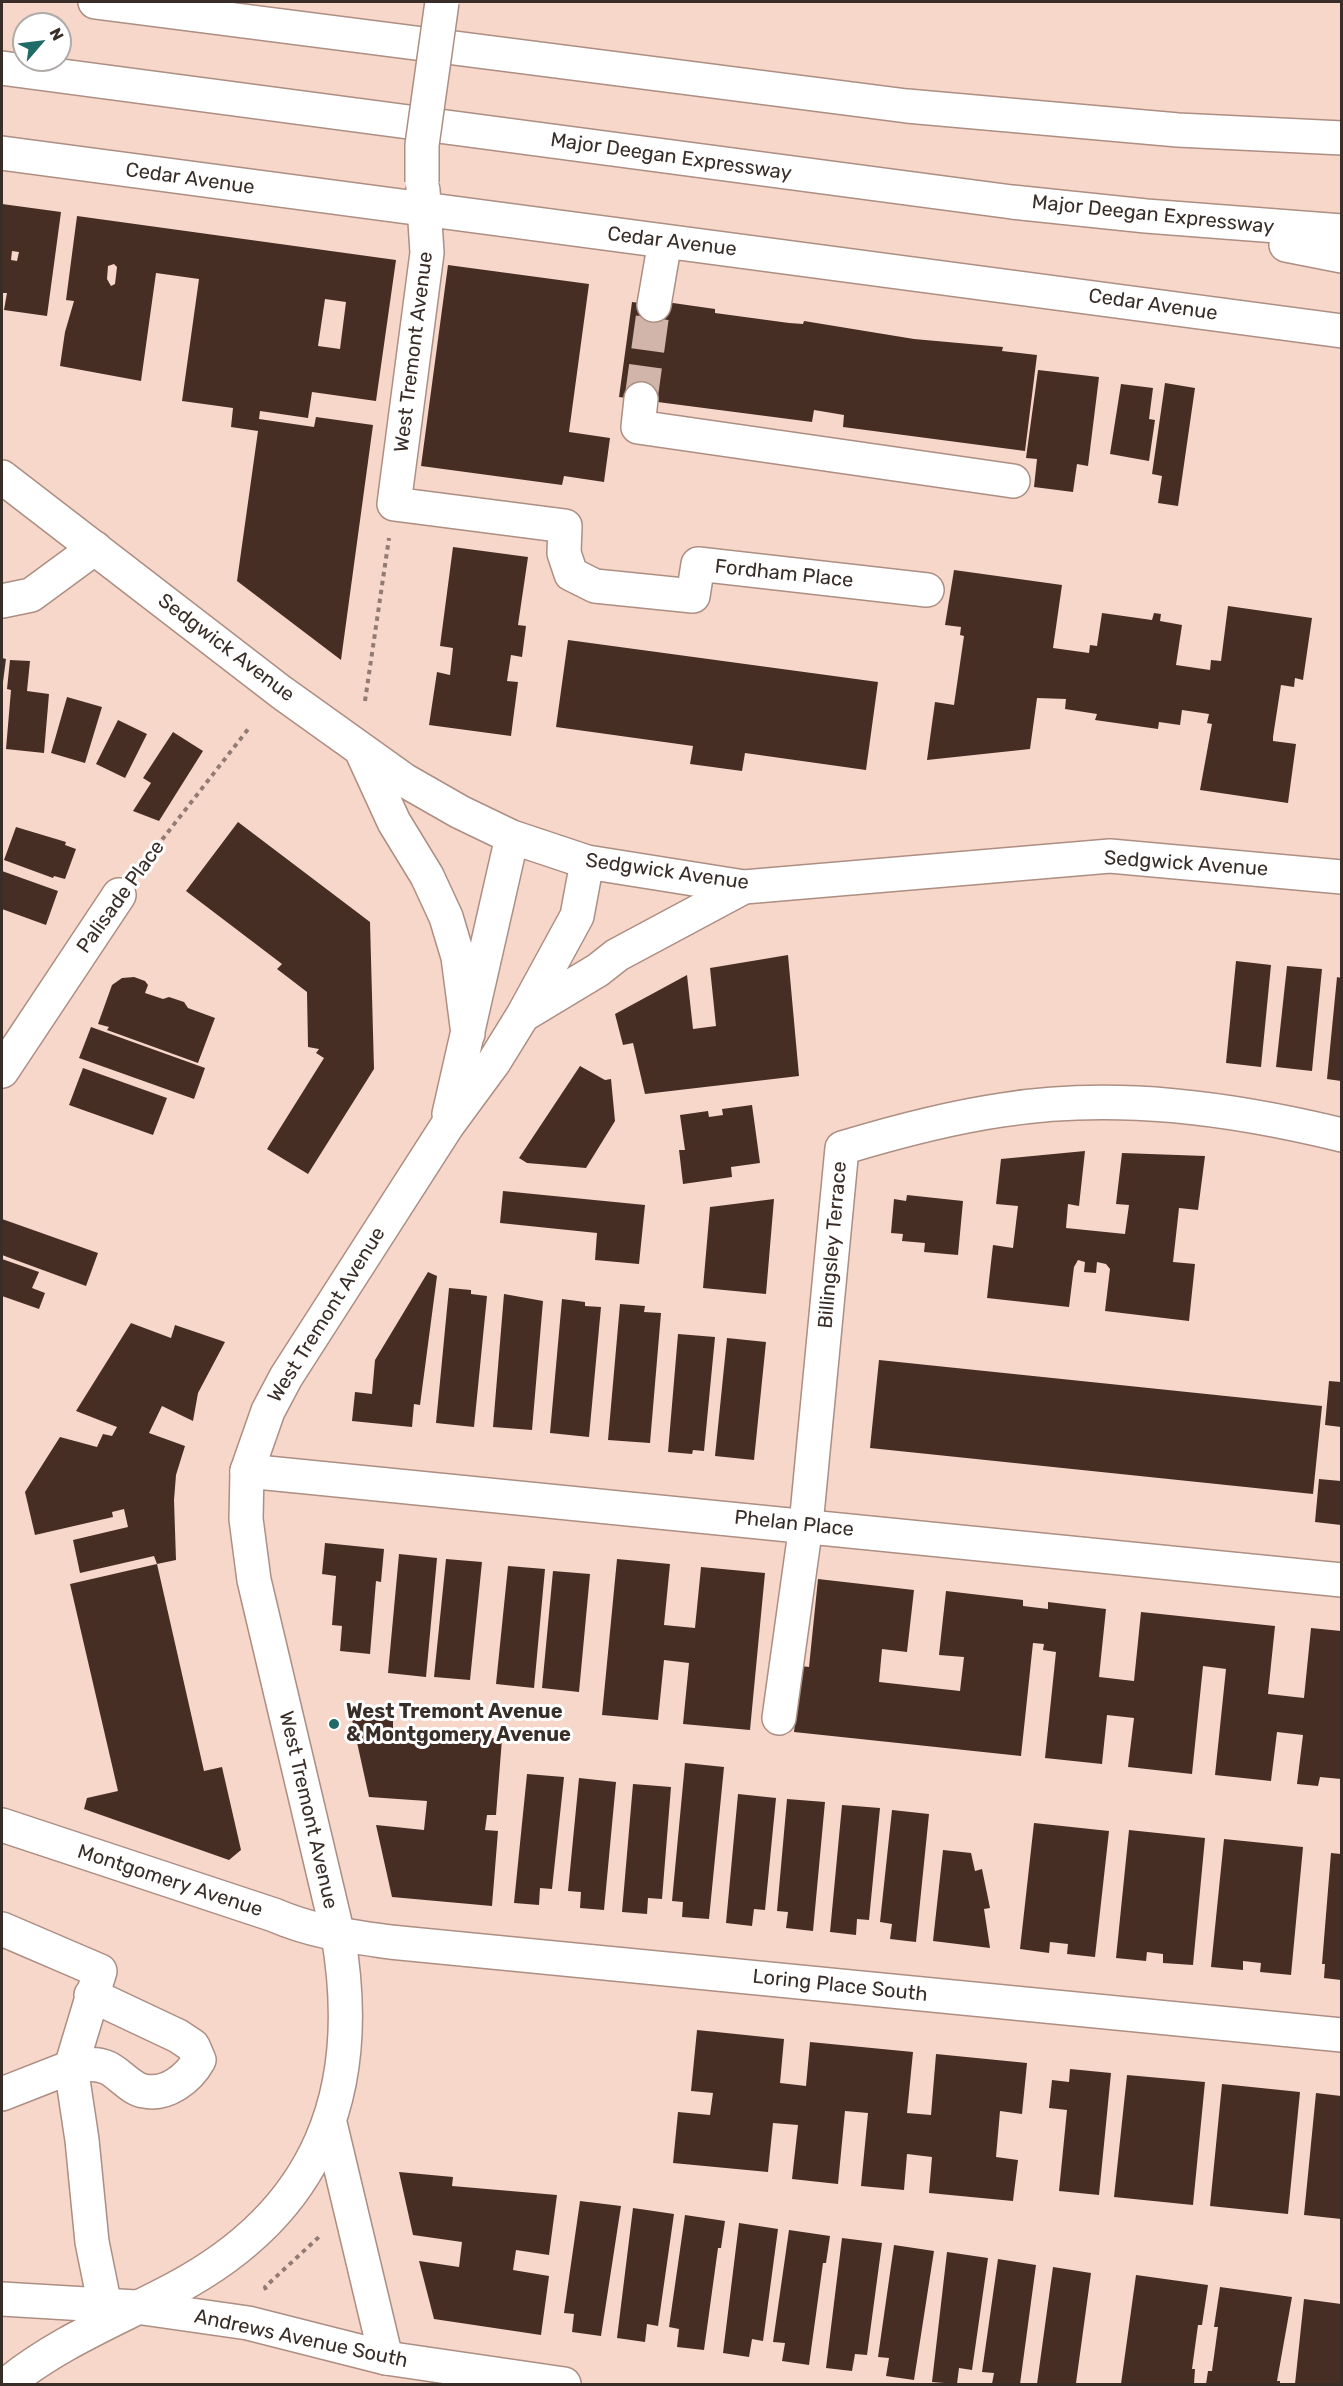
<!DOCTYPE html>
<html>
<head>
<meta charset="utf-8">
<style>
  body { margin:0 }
  #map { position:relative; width:1343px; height:2386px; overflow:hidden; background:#f8d7cb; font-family:Rubik,sans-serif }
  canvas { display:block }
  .frame { position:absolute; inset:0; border:3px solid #392d28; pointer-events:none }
  .north { position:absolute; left:12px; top:12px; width:60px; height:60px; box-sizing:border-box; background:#fff; border:2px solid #b0aba9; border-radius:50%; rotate:62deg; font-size:16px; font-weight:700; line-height:24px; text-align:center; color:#392d28 }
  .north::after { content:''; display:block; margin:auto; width:21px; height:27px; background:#1f6b67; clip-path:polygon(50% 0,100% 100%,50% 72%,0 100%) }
</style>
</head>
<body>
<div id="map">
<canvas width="1343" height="2386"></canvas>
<div class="frame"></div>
<div class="north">N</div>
</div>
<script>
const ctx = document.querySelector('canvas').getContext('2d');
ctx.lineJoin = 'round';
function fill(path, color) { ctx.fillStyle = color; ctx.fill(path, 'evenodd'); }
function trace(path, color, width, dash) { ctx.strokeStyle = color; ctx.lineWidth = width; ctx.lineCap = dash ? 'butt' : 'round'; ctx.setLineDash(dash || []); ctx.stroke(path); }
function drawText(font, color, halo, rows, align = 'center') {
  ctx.font = font + ' Rubik,sans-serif'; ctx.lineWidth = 6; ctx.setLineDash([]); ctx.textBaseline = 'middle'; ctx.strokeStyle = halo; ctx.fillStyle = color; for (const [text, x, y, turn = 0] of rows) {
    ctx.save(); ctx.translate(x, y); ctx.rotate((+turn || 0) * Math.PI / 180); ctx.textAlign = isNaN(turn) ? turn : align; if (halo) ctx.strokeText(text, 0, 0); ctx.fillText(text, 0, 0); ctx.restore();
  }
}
fill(new Path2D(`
  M2,204L61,212L47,316L4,310L7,293H2ZM12,251L19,252L17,261L11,260Z
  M77,216L396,260L376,401L312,392L308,418L260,411L259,419L314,427L316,417L373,425L341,660L237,581L258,431L231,427L233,408L182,401L199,279L156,273L141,381L60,366L65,332L74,301L66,300ZM114,264L117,267L115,284L111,286L107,279L108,266ZM325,299L346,302L340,349L318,346Z
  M448,265L589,284L569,432L610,438L604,482L564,476L562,485L421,466Z
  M632,302L665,306L666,302L715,309V313L789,323L803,324L804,321L914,339L1003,347L1002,351L1037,355L1025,451L843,427L844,415L814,410L812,422L619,397Z
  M1038,370L1099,377L1088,466L1077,464L1073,492L1034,487L1037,459L1026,458Z
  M1165,383L1195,388L1178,506L1158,503L1162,476L1152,474Z
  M1121,384L1153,388L1149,419L1155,420L1149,461L1110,454Z
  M453,547L528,557L518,625L526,626L522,657L511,655L507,681L518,682L511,736L429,725L437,672L450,675L453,648L440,646Z
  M954,570L1062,585L1053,648L1089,653L1090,645L1097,646L1102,613L1152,620L1154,613L1161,614L1160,621L1182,625L1176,665L1210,670L1211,660L1221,661L1228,606L1312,618L1303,680L1295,678L1294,687L1281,685L1273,737V741L1296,744L1288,803L1200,790L1212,724L1207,723L1209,714L1182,710L1180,725L1159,722L1158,729L1095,720L1097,714L1065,709L1066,699L1037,698L1030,749L927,760L935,702L954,705L964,636L960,635L961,627L945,625Z
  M568,640L878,682L866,770L745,753L742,771L690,764L693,746L556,727Z
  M2,658L6,659L3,682H2Z
  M10,660L30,661L27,691L49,694L44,753L6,749L11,690L7,689Z
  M67,697L102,707L85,763L51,753Z
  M118,720L147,734L125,778L96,764Z
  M173,732L203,751L159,821L133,811L151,783L143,778Z
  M238,822L370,922L374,1069L308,1174L267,1149L324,1058L316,1053L319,1049L308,1047L307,992L277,969L282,964L186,891Z
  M16,827L66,842L65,845L76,849L65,879L54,876L53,878L4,860Z
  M2,871L58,891L46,925L2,909Z
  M788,955L799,1076L645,1094L633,1043L623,1045L615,1014L687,975L693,1029L716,1026L710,968Z
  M1236,961L1271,965L1261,1067L1226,1063Z
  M1287,966L1322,969L1312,1071L1276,1067Z
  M134,977L145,981L148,985L145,993L163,999L169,997L184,1002L188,1008L215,1018L198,1063L107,1030L109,1027L98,1024L112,985L122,978Z
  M1337,977L1341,978V1081L1327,1079Z
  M91,1027L205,1068L194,1099L79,1058Z
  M580,1066L605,1080L611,1079L615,1121L586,1168L527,1163L519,1158Z
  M83,1068L167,1098L153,1135L69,1105Z
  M752,1105L760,1163L731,1167L732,1177L683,1184L679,1150H685L680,1115L708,1111L709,1117L723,1115L722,1109Z
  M1085,1151L1079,1206L1068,1204L1066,1228L1125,1234L1129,1205L1116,1204L1122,1153L1205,1156L1198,1210L1179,1208L1173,1262L1195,1264L1189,1321L1105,1311L1110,1269L1106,1264L1097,1262L1096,1273L1084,1272L1085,1262L1078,1260L1074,1267L1069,1307L987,1298L993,1245L1013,1248L1018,1206L996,1204L1001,1159Z
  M503,1191L645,1205L639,1264L595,1260L597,1233L500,1223Z
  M907,1195L963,1201L958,1255L924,1252L925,1243L902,1241L903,1234L891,1233L894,1199L906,1201Z
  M774,1199L766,1294L703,1288L710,1207Z
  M2,1219L98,1253L86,1286L2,1255Z
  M2,1259L39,1272L32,1288L45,1293L39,1309L2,1296Z
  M428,1272L437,1276L420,1405L414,1404L412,1427L352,1421L355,1392L372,1394L375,1360Z
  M449,1288L471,1290V1294L487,1296L474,1427L436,1423Z
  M504,1294L543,1301L532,1430L493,1427Z
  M562,1299L585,1302V1306L601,1307L589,1437L550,1433Z
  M620,1304L645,1306L644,1312L661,1313L650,1443L608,1440Z
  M131,1323L171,1338L175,1325L225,1342L198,1393L193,1421L162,1406L149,1433L185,1446L176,1475L174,1500L176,1560L157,1564L204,1771L222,1767L241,1850L229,1860L84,1809L87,1798L118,1791L70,1584L157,1564L154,1556L80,1573L73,1540L128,1527L124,1509L112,1512L113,1517L35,1535L25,1492L60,1437L97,1447L103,1434L112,1436L117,1427L76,1411Z
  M678,1334L715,1337L704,1451L693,1450L692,1454L668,1452Z
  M727,1338L766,1342L754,1460L715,1456Z
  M879,1360L1322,1406L1313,1494L870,1448Z
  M1329,1381L1341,1382V1427L1325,1425Z
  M1319,1479L1341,1481V1525L1315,1522Z
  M325,1543L384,1549L381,1582L376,1581L370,1654L340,1651L342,1626L332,1625L336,1576L322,1574Z
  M399,1554L437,1558L426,1677L388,1673Z
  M446,1559L482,1562L470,1680L434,1677Z
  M617,1559L670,1564L664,1625L695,1628L701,1567L765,1573L750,1730L683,1724L689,1663L664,1660L658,1720L602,1715Z
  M508,1566L545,1569L534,1688L496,1684Z
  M553,1571L590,1574L579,1692L542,1688Z
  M818,1579L914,1590L907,1652L882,1649L879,1682L960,1691L964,1657L939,1655L946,1591L1023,1600V1606L1048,1609V1602L1106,1609L1099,1677L1134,1681L1141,1612L1275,1626L1268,1694L1304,1698L1311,1628L1341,1631V1779L1320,1777L1318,1786L1297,1784L1303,1735L1277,1732L1271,1781L1215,1775L1226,1669L1203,1666L1192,1774L1128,1767L1134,1718L1107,1715L1102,1764L1045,1758L1056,1652L1043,1650L1044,1644L1033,1643L1021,1756L794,1732L801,1666L809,1667Z
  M351,1715L393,1718V1729L502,1739L496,1815H487L485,1830L498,1831L492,1906L392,1897L376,1825L424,1830L427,1801L369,1797Z
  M685,1763L724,1767L709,1919L682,1917L683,1902L672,1901Z
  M527,1774L564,1777L552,1889L540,1888L539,1905L514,1903Z
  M579,1778L616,1782L604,1910L580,1908L581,1892L568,1891Z
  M633,1784L671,1787L662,1899L648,1898L647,1914L622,1912Z
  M738,1794L776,1798L765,1910L754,1909L752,1926L726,1923Z
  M787,1799L825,1802L813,1931L786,1928L788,1912L777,1911Z
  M842,1805L880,1808L869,1920L857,1919L856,1935L830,1932Z
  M892,1810L929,1814L916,1942L890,1939L892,1924L880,1922Z
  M1034,1823L1109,1831L1095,1957L1067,1954L1068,1944L1050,1942L1049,1953L1020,1949Z
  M1129,1830L1205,1838L1193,1965L1163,1963V1954L1147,1952L1146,1961L1116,1958Z
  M1224,1839L1303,1847L1291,1975L1260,1972L1261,1963L1243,1961V1970L1211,1967Z
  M943,1850L971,1853L975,1871L982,1869L990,1908L984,1909L990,1948L933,1941Z
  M1331,1853L1341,1854V1980L1324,1978L1325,1964H1322Z
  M697,2030L784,2039L780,2083L806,2086L810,2042L913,2052L907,2113L931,2115L936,2054L1027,2063L1022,2114L1000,2111L996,2157L1018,2160L1013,2201L929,2193L932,2157L907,2154L904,2190L861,2186L868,2113L845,2111L838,2184L792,2179L798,2125L773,2123L768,2172L673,2163L678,2112L710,2115L713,2093L691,2091Z
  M1070,2069L1111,2073L1099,2195L1059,2191L1067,2110L1049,2108L1052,2080L1069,2082Z
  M1127,2075L1205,2082L1193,2205L1114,2197Z
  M1222,2084L1300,2092L1288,2214L1210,2206Z
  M1316,2093L1341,2096V2219L1304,2215Z
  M399,2172L453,2177L452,2186L557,2195L549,2255L516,2250L513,2270L549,2276L541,2335L434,2319L419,2261L459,2267L462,2242L413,2235Z
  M580,2201L621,2206L601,2336L572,2332L574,2314L564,2313Z
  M633,2208L674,2214L658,2326L647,2324L645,2342L617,2338Z
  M685,2215L725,2221L721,2248H718L704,2350L677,2347L679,2329L669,2327Z
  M739,2223L778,2229L763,2341L752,2339L749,2357L723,2353Z
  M789,2230L830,2236L826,2263H823L809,2365L782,2361L785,2343L773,2342Z
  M842,2238L882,2243L867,2355L855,2354L852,2371L826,2368Z
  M894,2245L934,2251L914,2380L886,2376L889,2358L878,2357Z
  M947,2252L988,2258L972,2370L959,2368L957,2384L932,2382Z
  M998,2259L1036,2265L1020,2384H992L994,2373L982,2372Z
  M1053,2267L1091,2273L1076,2383L1037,2384Z
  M1136,2275L1208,2285L1202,2325H1198L1192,2369H1195L1194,2384H1121Z
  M1220,2287L1292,2297L1277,2381H1280V2384H1206L1208,2371H1212L1218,2327H1214Z
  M1304,2299L1341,2304V2384H1295Z`), '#472e25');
trace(new Path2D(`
  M641,399L654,305`), '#d2b5aa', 33, [33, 16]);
const minor = new Path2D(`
  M2,153L1342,331
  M423,190L427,253L394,504L565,526L564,553L571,574L595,586L693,596L698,564L927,590
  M654,305L665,241
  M641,399L638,427L1013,481
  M2,601L31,595L95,548
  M2,1071L119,895
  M247,1471L1342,1580
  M779,1718L806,1525L842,1148C895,1132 947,1118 1002,1110C1115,1092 1231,1108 1342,1135
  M2,1825L274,1915C313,1932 349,1936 390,1942L1342,2035
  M2,1929L100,1971L71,2067C84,2065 95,2062 108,2068C120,2074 131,2089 144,2091C167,2096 189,2078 199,2060L193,2046L178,2036L91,1995
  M2,2094L71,2067L82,2140L92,2242L105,2306
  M2,2299L136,2307L248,2323L386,2358L564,2384`);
const major = new Path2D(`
  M2,477L281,692L404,780L460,812L512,837L587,862L744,887L1110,856L1342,877
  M361,750L394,822L427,876L446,917L458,957L468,1034
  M525,1014L598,970L617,955L744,887
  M449,1114L512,837
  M330,2123L386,2358
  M7,2384C58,2342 118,2319 176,2288C320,2211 365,2091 338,1935L254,1580L246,1519L247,1471L268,1411L286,1377L447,1126L494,1062L523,1015L577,916L587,862`);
const highway = new Path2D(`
  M95,2L907,106L1178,130L1342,138
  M2,68L1012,202L1146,216L1342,231
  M1286,245L1342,256`);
trace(minor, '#ac8e83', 36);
trace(major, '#ac8e83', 36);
trace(highway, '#ac8e83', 36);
trace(new Path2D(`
  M365,701L389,538
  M140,868L249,728
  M266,2290L265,2287L321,2235`), '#917b73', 4, [4.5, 4.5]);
trace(minor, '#fff', 33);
trace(major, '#fff', 33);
trace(highway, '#fff', 33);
const minorBridge = new Path2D(`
  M422,182V145L442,2`);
trace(minorBridge, '#ac8e83', 36, []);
trace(minorBridge, '#fff', 33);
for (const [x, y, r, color] of [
  [334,1724,6,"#1f6b67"]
]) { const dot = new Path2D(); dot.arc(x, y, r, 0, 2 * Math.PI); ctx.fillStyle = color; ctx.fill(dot); trace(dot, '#fff', 2); }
drawText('20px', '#392d28', '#fff', [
  ["Major Deegan Expressway",671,157,8],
  ["Cedar Avenue",190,179,8],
  ["Major Deegan Expressway",1153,215,6],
  ["Cedar Avenue",672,242,7],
  ["Cedar Avenue",1153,305,8],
  ["West Tremont Avenue",414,352,-83],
  ["Fordham Place",784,574,6],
  ["Sedgwick Avenue",226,648,37],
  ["Sedgwick Avenue",1186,864,4],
  ["Sedgwick Avenue",667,872,8],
  ["Palisade Place",121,897,-54],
  ["Billingsley Terrace",833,1245,-85],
  ["West Tremont Avenue",327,1315,-58],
  ["Phelan Place",794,1524,6],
  ["West Tremont Avenue",308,1810,77],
  ["Montgomery Avenue",170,1881,18],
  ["Loring Place South",840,1986,6],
  ["Andrews Avenue South",301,2339,12]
]);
drawText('bold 20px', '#392d28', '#fff', [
  ["West Tremont Avenue",346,1712],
  ["& Montgomery Avenue",346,1735]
], 'left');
</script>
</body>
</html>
